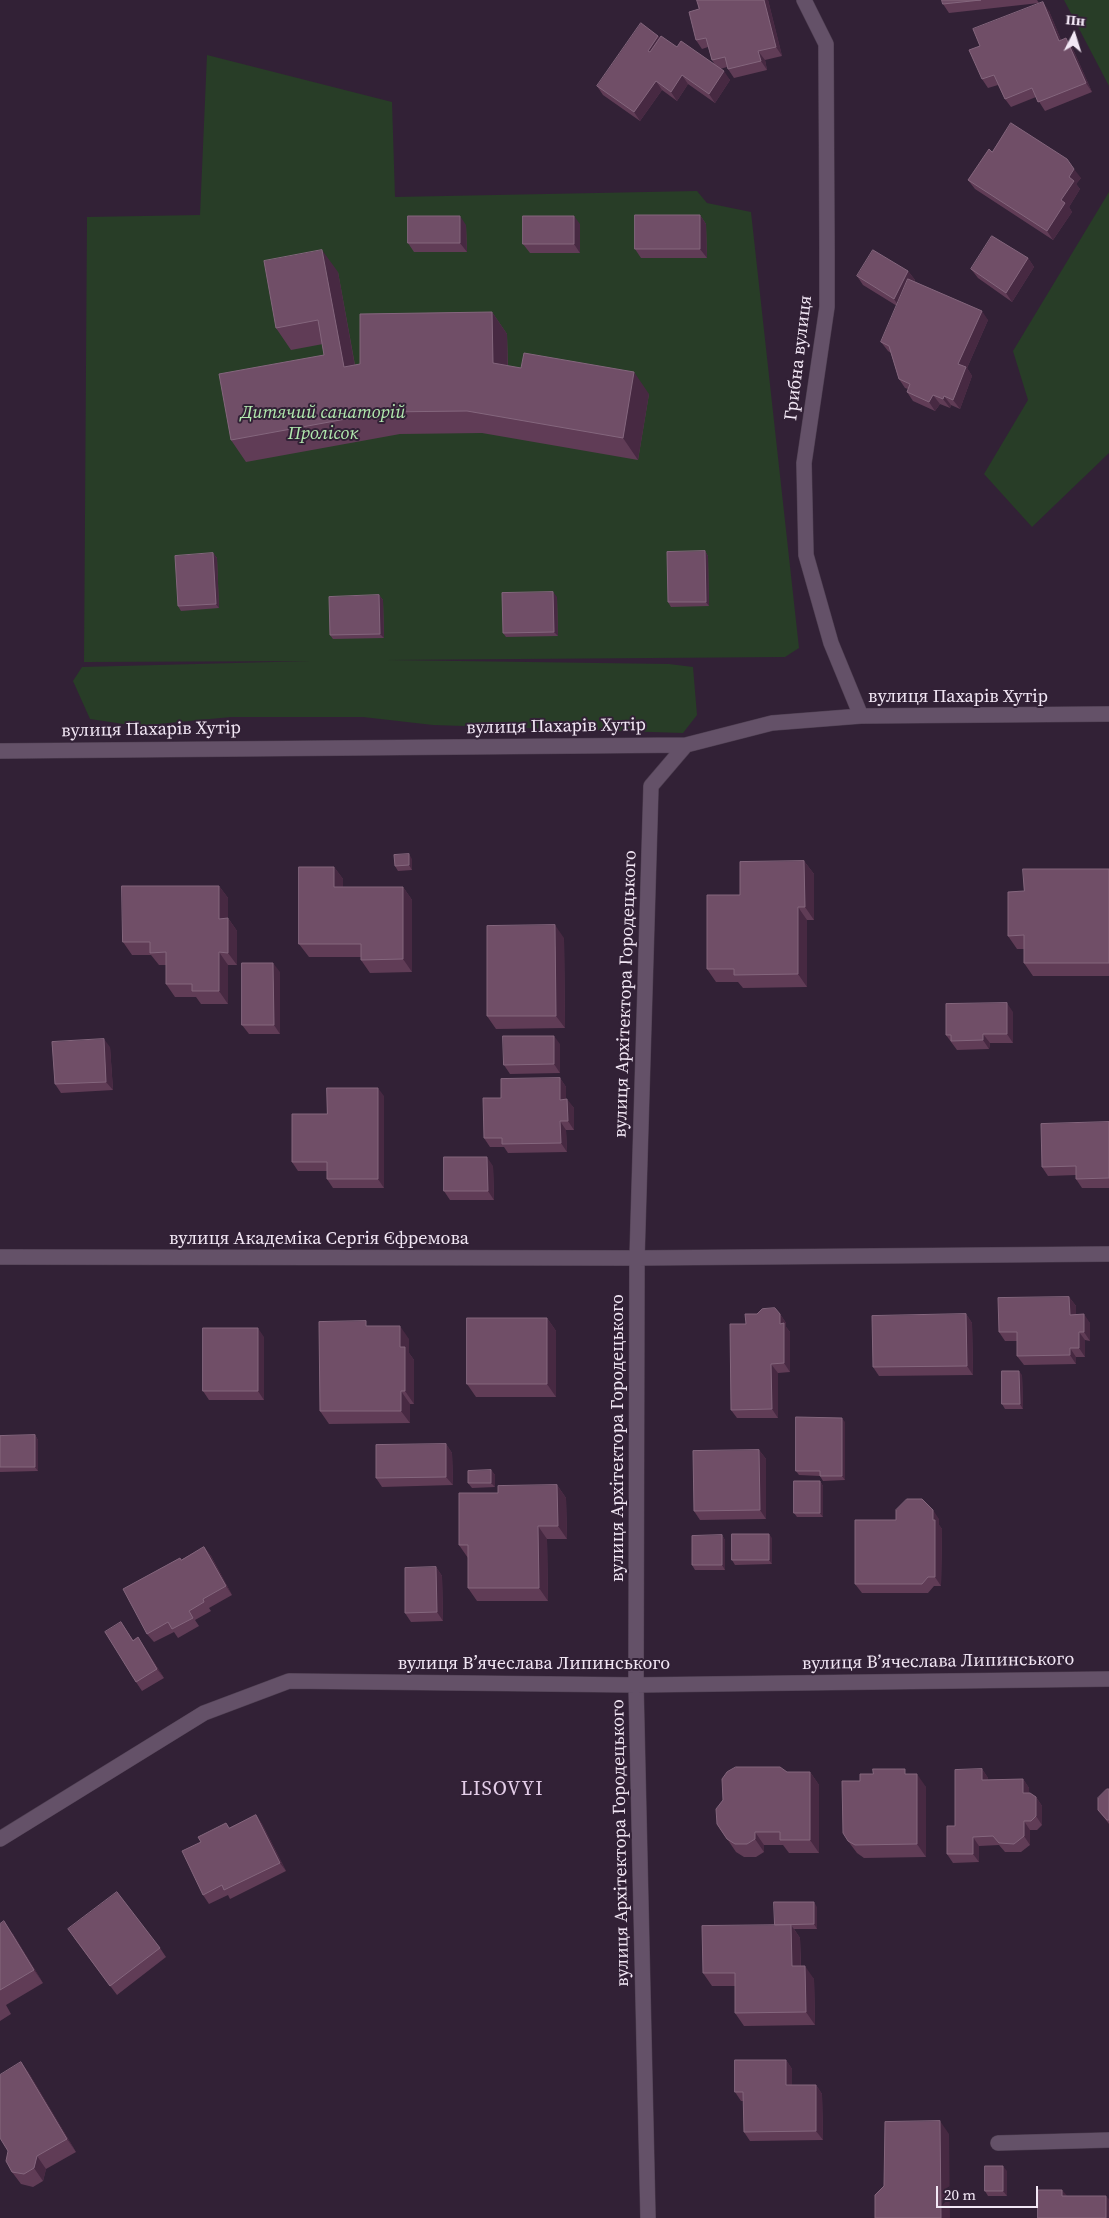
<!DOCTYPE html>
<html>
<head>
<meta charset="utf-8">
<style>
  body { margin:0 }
  #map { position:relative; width:1109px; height:2218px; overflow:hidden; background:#322136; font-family:"Source Serif 4",serif }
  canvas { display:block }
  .north { position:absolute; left:1049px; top:10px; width:50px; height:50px; -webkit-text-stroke:4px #322136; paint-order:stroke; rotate:5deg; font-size:14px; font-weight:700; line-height:20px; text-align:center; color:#f2e7f5 }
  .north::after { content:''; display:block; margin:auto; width:18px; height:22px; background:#f2e7f5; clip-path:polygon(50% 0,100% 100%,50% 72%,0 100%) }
  .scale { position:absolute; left:936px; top:2186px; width:102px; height:22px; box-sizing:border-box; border:2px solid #f2e7f5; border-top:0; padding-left:6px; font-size:15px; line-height:18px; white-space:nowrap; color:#f2e7f5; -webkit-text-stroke:4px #322136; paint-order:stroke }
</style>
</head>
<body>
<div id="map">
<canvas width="1109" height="2218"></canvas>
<div class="north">Пн</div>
<div class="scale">20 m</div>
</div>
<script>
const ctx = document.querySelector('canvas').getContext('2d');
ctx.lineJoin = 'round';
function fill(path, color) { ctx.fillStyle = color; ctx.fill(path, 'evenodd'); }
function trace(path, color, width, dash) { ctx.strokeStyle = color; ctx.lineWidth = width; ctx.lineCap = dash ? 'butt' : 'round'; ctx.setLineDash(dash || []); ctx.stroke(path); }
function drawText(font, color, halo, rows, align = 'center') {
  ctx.font = font + ' "Source Serif 4",serif'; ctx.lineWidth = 4; ctx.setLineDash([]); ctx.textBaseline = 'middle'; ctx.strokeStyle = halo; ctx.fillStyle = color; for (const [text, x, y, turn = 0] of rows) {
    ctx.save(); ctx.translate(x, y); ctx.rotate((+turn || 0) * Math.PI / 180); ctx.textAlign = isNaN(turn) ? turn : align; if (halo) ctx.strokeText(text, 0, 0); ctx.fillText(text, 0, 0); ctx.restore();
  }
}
fill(new Path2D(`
  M1064,0H1109V86Z
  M207,55L392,102L395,197L697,191L707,203L751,212L799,648L785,657L388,660L669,664L693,667L697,715L683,733L433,725L363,717H231L137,726L90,719L73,681L82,667L311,661L84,662L87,217L200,215Z
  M1109,192V453L1032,527L984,474L1028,400L1013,351Z`), '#283d27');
const street = new Path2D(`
  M804,0L826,44L827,249V307L804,463L806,555L831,643L861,716
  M0,751L686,745L772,723L861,716L1109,714
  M0,1257L637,1258L1109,1254
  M0,1839L204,1713L289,1681L636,1685L1109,1679
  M998,2143L1109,2140
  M648,2218L636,1685L637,1258L651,786L686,745`);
trace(street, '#4e3f51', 16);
trace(street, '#645168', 15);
fill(new Path2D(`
  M697,0H768L782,56L765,60L767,70L734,78L728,69L727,67L720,69L730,80L715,103L688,84L677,101L662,90L640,121L603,95L597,86L658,36L660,38L677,47L715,65L712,60L708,47L702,49L696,40L699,9Z
  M942,0H1037L1039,3L949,13L943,4Z
  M1049,11L1061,40L1072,47L1092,92L1045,111L1036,97L1011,107L1005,99L998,85L988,88L982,79L980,46Z
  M992,152L1081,178L1076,184L1080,189L1069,207L1072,212L1053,240L975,189L968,180Z
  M700,215L706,224L707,258H641L635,249Z
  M580,224V253H530L523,244Z
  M466,225L467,252H414L408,243Z
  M1028,258L1034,267L1012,302L978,278L971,269Z
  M908,271L915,280L914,281L988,320L967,368L972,376L960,409L951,405L950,408L940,404L935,411L913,401L907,392L908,389L905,388L899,379L891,353L888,351L881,342L897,306L863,285L857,276Z
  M338,272L355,365L360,364L492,312L507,334L508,366L649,394L638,460L482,433L400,434L246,462L231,440L324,355L323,344L291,350L276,328Z
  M705,551L708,556L709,606L671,607L668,602Z
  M213,553L217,558L219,608L181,611L178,606Z
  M379,595L383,600L384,638L333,639L330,635Z
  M557,597L558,636L506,637L503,633Z
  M412,859V870L398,871L395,866Z
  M804,861L814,874V920H807V987L743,988L738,982H716L707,969L740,895Z
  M334,867L343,879V887H403L412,900V972L370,973L361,960V957H309L299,944Z
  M1109,869V976H1033L1024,963V949H1017L1008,936L1024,891Z
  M219,886L228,898V918L237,931V965H228V1004H201L196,997H175L166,984V965H159L151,955H132L123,942Z
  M564,938L565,1028L496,1029L487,1016Z
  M280,972V1034H249L242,1025Z
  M1013,1012V1043H990L989,1049L957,1050L946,1035Z
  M560,1044V1073L510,1074L504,1065Z
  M110,1047L113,1090L61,1093L55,1084Z
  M560,1078L566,1087V1099L574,1108V1130H566L567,1152L508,1153L504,1147H490L484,1138L501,1098Z
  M384,1096V1188H333L327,1179V1171H298L292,1162L327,1114Z
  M1109,1122V1188H1082L1076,1179V1175L1048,1176L1042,1167Z
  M493,1166L494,1200H450L444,1191Z
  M1069,1297L1076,1306V1315L1090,1323V1341L1085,1340V1357H1076V1364L1024,1365L1017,1356V1341H1005L999,1332Z
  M780,1314L786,1323V1327L790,1332V1372L778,1373V1418H737L731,1410L746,1324Z
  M966,1314L972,1323L973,1375L879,1376L873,1367Z
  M547,1318L556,1331V1397H476L467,1384Z
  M370,1326L409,1339V1353L414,1360V1404H410V1423L329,1424L320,1411Z
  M264,1337V1400H209L203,1391Z
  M1022,1375L1023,1409H1005L1002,1404Z
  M845,1422V1480L823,1481L820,1476L799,1475L796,1471Z
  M35,1435L38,1440V1471L0,1472V1436Z
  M446,1444L452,1453L453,1485L382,1487L376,1478Z
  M759,1450L766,1459V1519L700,1520L694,1511Z
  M491,1470L495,1475V1487L472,1488L468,1483Z
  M820,1481L823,1486V1517H797L794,1513Z
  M557,1485L566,1498L567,1539H547L548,1601H477L468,1588V1558L459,1545L498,1493Z
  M939,1519V1525L942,1529L941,1586H934L928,1593H862L855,1584L896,1520Z
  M722,1535L725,1540V1570H695L692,1565Z
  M772,1538V1564L735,1565L732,1560Z
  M204,1547L211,1556L232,1595L209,1608L211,1611L195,1620L199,1626L178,1638L174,1632L154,1642L147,1634L181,1560Z
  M436,1567L442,1576L443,1621L411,1622L405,1613Z
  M121,1622L133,1640L138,1637L164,1678L142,1691L136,1682Z
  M982,1769L988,1778V1780L1023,1779L1029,1788V1793L1036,1797L1042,1806V1825L1037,1830H1030V1845L1021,1852H1005L999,1845L979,1846V1862L953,1863L947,1854L955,1826Z
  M787,1772H810L819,1785V1853H789L783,1845H764V1852L756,1857H744L736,1852L717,1824Z
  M909,1774L926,1787V1857L864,1858L857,1853L848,1841Z
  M1109,1789V1824L1098,1810Z
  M256,1815L262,1824L286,1871L230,1899L228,1895L209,1904L203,1895L229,1828Z
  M817,1907V1929H794L800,1938L801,1966L814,1979L815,2025L744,2026L735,2013V1986H712L703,1973L775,1925Z
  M0,1924L13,1934L43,1983L6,2005L11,2014L0,2021Z
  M74,1938L160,1948L166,1957L117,1995Z
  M786,2060L792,2069V2085H816L822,2094L823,2140L750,2141L744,2132V2101H741L735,2092Z
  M21,2062L30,2075L76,2152L46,2169L43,2181L33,2187L21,2184L12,2172L8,2151Z
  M1007,2171V2196H988L985,2191Z`), '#603c56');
fill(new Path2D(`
  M764,0H768L782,56L776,47Z
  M1043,2L1049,11L1065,50L1059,41Z
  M658,36L665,45L654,60L648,51Z
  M1066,38L1072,47L1092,92L1086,83Z
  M758,51L765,60L767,70L761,61Z
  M724,71L730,80L715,103L709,94Z
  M682,75L688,84L677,101L671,92Z
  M656,81L662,90L640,121L634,112Z
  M1074,169L1081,178L1076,184L1080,189L1069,207L1072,212L1053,240L1047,231L1061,200L1069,177Z
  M700,215L706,224L707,258L700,249Z
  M460,216L466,225L467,252L460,243Z
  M574,216L580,224V253L574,244Z
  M322,250L338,272L359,389L344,367Z
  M1028,258L1034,267L1012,302L1006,293Z
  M908,271L915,280L900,308L894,299Z
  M982,311L988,320L967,368L972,376L960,409L953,400L958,364Z
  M492,312L507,334L508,385L493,363Z
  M634,372L649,394L638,460L623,438Z
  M933,395L940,404L935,411L929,402Z
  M944,396L951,405L950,408L943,399Z
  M705,551L708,556L709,606L706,602Z
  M213,553L217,558L219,608L216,604Z
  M553,592L557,597L558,636L554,632Z
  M379,595L383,600L384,638L380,634Z
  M409,854L412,859V870L409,865Z
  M804,861L814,874V920L805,907Z
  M334,867L343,879V900L334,887Z
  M219,886L228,898V918L237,931V965L228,953L219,919Z
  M403,887L412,900V972L403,959Z
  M798,907L807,920V987L798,974Z
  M555,925L564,938L565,1028L556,1016Z
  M219,952L228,965V1004L219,991Z
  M273,963L280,972V1034L274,1025Z
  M1007,1003L1013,1012V1043L1007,1034Z
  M983,1034L990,1043L989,1049L983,1040Z
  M554,1036L560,1044V1073L554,1064Z
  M104,1039L110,1047L113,1090L106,1082Z
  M560,1078L566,1087V1108L560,1100Z
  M378,1088L384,1096V1188L378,1179Z
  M567,1099L574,1108V1130L568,1121Z
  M560,1121L566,1130L567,1152L561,1143Z
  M487,1157L493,1166L494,1200L488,1191Z
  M1069,1297L1076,1306V1324L1070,1315Z
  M780,1314L786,1323V1327L790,1332V1372L784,1363L780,1324Z
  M966,1314L972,1323L973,1375L967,1366Z
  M1084,1314L1090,1323V1341L1084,1332Z
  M547,1318L556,1331V1397L547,1384Z
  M400,1326L409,1339V1353L414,1360V1404L405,1391L400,1347Z
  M258,1328L264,1337V1400L258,1391Z
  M1079,1332L1085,1340V1357L1079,1348Z
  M1070,1348L1076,1357V1364L1070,1355Z
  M771,1364L778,1373V1418L772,1409Z
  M1019,1371L1022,1375L1023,1409L1020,1404Z
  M401,1391L410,1404V1423L401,1411Z
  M842,1418L845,1422V1480L842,1476Z
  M35,1435L38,1440V1471L35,1467Z
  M446,1444L452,1453L453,1485L446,1477Z
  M759,1450L766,1459V1519L760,1510Z
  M491,1470L495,1475V1487L491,1483Z
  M820,1481L823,1486V1517L820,1513Z
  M557,1485L566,1498L567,1539L558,1526Z
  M933,1510L939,1519V1525L942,1529L941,1586L935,1577Z
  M538,1526L547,1539L548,1601L539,1588Z
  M769,1534L772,1538V1564L769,1560Z
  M722,1535L725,1540V1570L722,1565Z
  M204,1547L211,1556L232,1595L226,1586Z
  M436,1567L442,1576L443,1621L437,1612Z
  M138,1637L144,1646L164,1678L157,1669Z
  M982,1769L988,1778V1788L982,1780Z
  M810,1772L819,1785V1853L810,1840Z
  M917,1774L926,1787V1857L917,1844Z
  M1023,1779L1029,1788V1802L1023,1793Z
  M1036,1797L1042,1806V1825L1036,1816Z
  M256,1815L262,1824L286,1871L280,1863Z
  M1024,1821L1030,1830V1845L1024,1836Z
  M755,1832L764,1845V1852L755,1839Z
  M973,1837L979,1846V1862L973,1854Z
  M814,1902L817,1907V1929L814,1924Z
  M4,1921L13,1934L43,1983L34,1970Z
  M791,1925L800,1938L801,1979L792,1966Z
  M805,1966L814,1979L815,2025L806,2012Z
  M786,2060L792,2069V2094L786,2085Z
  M21,2062L30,2075L76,2152L67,2139Z
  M816,2085L822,2094L823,2140L816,2131Z
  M940,2121L949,2134L950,2218H941Z
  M37,2156L46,2169L43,2181L34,2168Z
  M1003,2166L1007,2171V2196L1003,2191Z
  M1062,2190L1069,2198L1062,2196Z
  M1106,2196L1109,2199V2218H1106Z`), '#472942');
const building = new Path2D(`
  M697,0H764L776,47L758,51L761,61L728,69L725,57L712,60L706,38L696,40L689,12L699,9Z
  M942,0H981L943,4Z
  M1043,2L1059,41L1066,38L1086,83L1038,102L1032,88L1005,99L994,75L982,79L969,50L980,46L973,29Z
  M641,23L658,36L648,51L650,52L661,36L677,47L681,41L724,71L709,94L682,75L671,92L656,81L634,112L597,86Z
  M1011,123L1067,159L1074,169L1069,177L1074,181L1061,200L1065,203L1047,231L968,180L989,149L992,152Z
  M635,215H700V249H635Z
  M408,216H460V243H408Z
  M523,216H574V244H523Z
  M992,236L1028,258L1006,293L971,269Z
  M322,250L344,367L360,364V314L492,312L493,363L521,368L524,353L634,372L623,438L467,411L384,412L231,440L219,374L324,355L318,320L276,328L264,261Z
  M873,250L908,271L894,299L857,276Z
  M908,279L982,311L958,364L966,367L953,400L944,396L943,399L933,395L929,402L907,392L910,384L899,379L889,346L881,342Z
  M705,551L706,602H668L667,552Z
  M213,553L216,604L178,606L175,556Z
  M553,592L554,632L503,633L502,593Z
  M379,595L380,634L330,635L329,597Z
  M409,854V865L395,866L394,855Z
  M804,861L805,907H798V974L734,975V969H707V895H740V862Z
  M299,867H334V887H403V959L361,960V944H299Z
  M1023,869H1109V963H1024V935L1008,936V892L1024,891Z
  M122,886H219V919L228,918V953L219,952V991H192V984H166V952L150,953V942H123Z
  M555,925L556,1016H487V926Z
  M242,963H273L274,1025H242Z
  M1007,1003V1034H983V1040L951,1041V1035H946V1004Z
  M503,1036H554V1064L504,1065Z
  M104,1039L106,1082L55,1084L52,1042Z
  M560,1078V1100L567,1099L568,1121H560L561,1143L502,1144V1138H484L483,1098H501V1079Z
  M327,1088H378V1179H327V1162H292V1114H327Z
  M1109,1122V1178L1076,1179V1166L1042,1167L1041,1124Z
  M444,1157H487L488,1191H444Z
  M1069,1297L1070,1315L1084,1314V1332H1079V1348H1070V1355L1017,1356V1332H999L998,1298Z
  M775,1308L780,1314V1324L784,1323V1363L771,1364L772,1409L731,1410L730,1324H746L745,1314H757L762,1309Z
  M966,1314L967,1366L873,1367L872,1316Z
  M467,1318H547V1384H467Z
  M366,1321V1326H400V1347H405V1391H401V1411H320L319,1322Z
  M203,1328H258V1391H203Z
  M1002,1371H1019L1020,1404H1002Z
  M796,1417L842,1418V1476H820V1471H796Z
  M35,1435V1467H0V1436Z
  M446,1444V1477L376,1478V1445Z
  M759,1450L760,1510L694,1511L693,1451Z
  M491,1470V1483H468V1471Z
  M794,1481H820V1513H794Z
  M557,1485L558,1526H538L539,1588H468V1545H459V1493H498V1486Z
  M907,1499H922L933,1510V1520H935V1577H928L922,1584H855V1520H896V1510Z
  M732,1534H769V1560H732Z
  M722,1535V1565H692V1536Z
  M204,1547L226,1586L203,1599L204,1602L189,1611L193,1618L172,1629L168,1622L147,1634L123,1589L180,1558L181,1560Z
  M436,1567L437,1612L405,1613V1568Z
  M121,1622L133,1641L138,1637L157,1669L136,1682L105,1632Z
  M736,1767H780L787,1772H810V1840H780V1832H755V1839L747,1844H735L727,1839L717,1824L716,1809L723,1800L722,1779L727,1772Z
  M873,1769H905V1774H917V1844L855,1845L848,1841L843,1833L842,1781H860V1774H873Z
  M982,1769V1780L1023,1779V1793H1030L1036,1797V1816L1031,1821H1024V1836L1014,1844L999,1843L993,1836L973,1837V1854H947V1826H955V1770Z
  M1107,1789H1109V1820H1107L1098,1810V1798Z
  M256,1815L280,1863L224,1890L222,1885L203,1895L182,1851L201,1842L198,1837L226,1823L229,1828Z
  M117,1892L160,1948L110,1986L68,1929Z
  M774,1902H814V1924L775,1925Z
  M4,1921L34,1970L0,1990V1924Z
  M791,1925L792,1966H805L806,2012L735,2013V1973H703L702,1926Z
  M735,2060H786V2085H816V2131L744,2132L743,2092H735Z
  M21,2062L67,2139L37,2156L34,2168L24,2174L12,2172L6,2161L8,2151L0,2138V2075Z
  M940,2121L941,2218H875V2195L884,2186L885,2122Z
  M985,2166H1003V2191H985Z
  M1038,2190H1062V2196H1106V2218H1038Z`);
fill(building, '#704e67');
trace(building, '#84667d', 1);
drawText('18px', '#f2e7f5', '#322136', [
  ["Грибна вулиця",799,358,-83],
  ["вулиця Пахарів Хутір",958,697],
  ["вулиця Пахарів Хутір",556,727,-1],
  ["вулиця Пахарів Хутір",151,730,-1],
  ["вулиця Архітектора Городецького",626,994,-88],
  ["вулиця Академіка Сергія Єфремова",319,1239],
  ["вулиця Архітектора Городецького",618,1438,-90],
  ["вулиця Вʼячеслава Липинського",938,1662,-1],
  ["вулиця Вʼячеслава Липинського",534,1664],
  ["вулиця Архітектора Городецького",621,1843,-91]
]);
drawText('italic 18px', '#b2eaaf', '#322136', [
  ["Дитячий санаторій",323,413],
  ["Пролісок",323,434]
]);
ctx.letterSpacing = '1px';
drawText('20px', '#e4cee9', '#322136', [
  ["LISOVYI",502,1790]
]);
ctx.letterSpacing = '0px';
</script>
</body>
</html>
